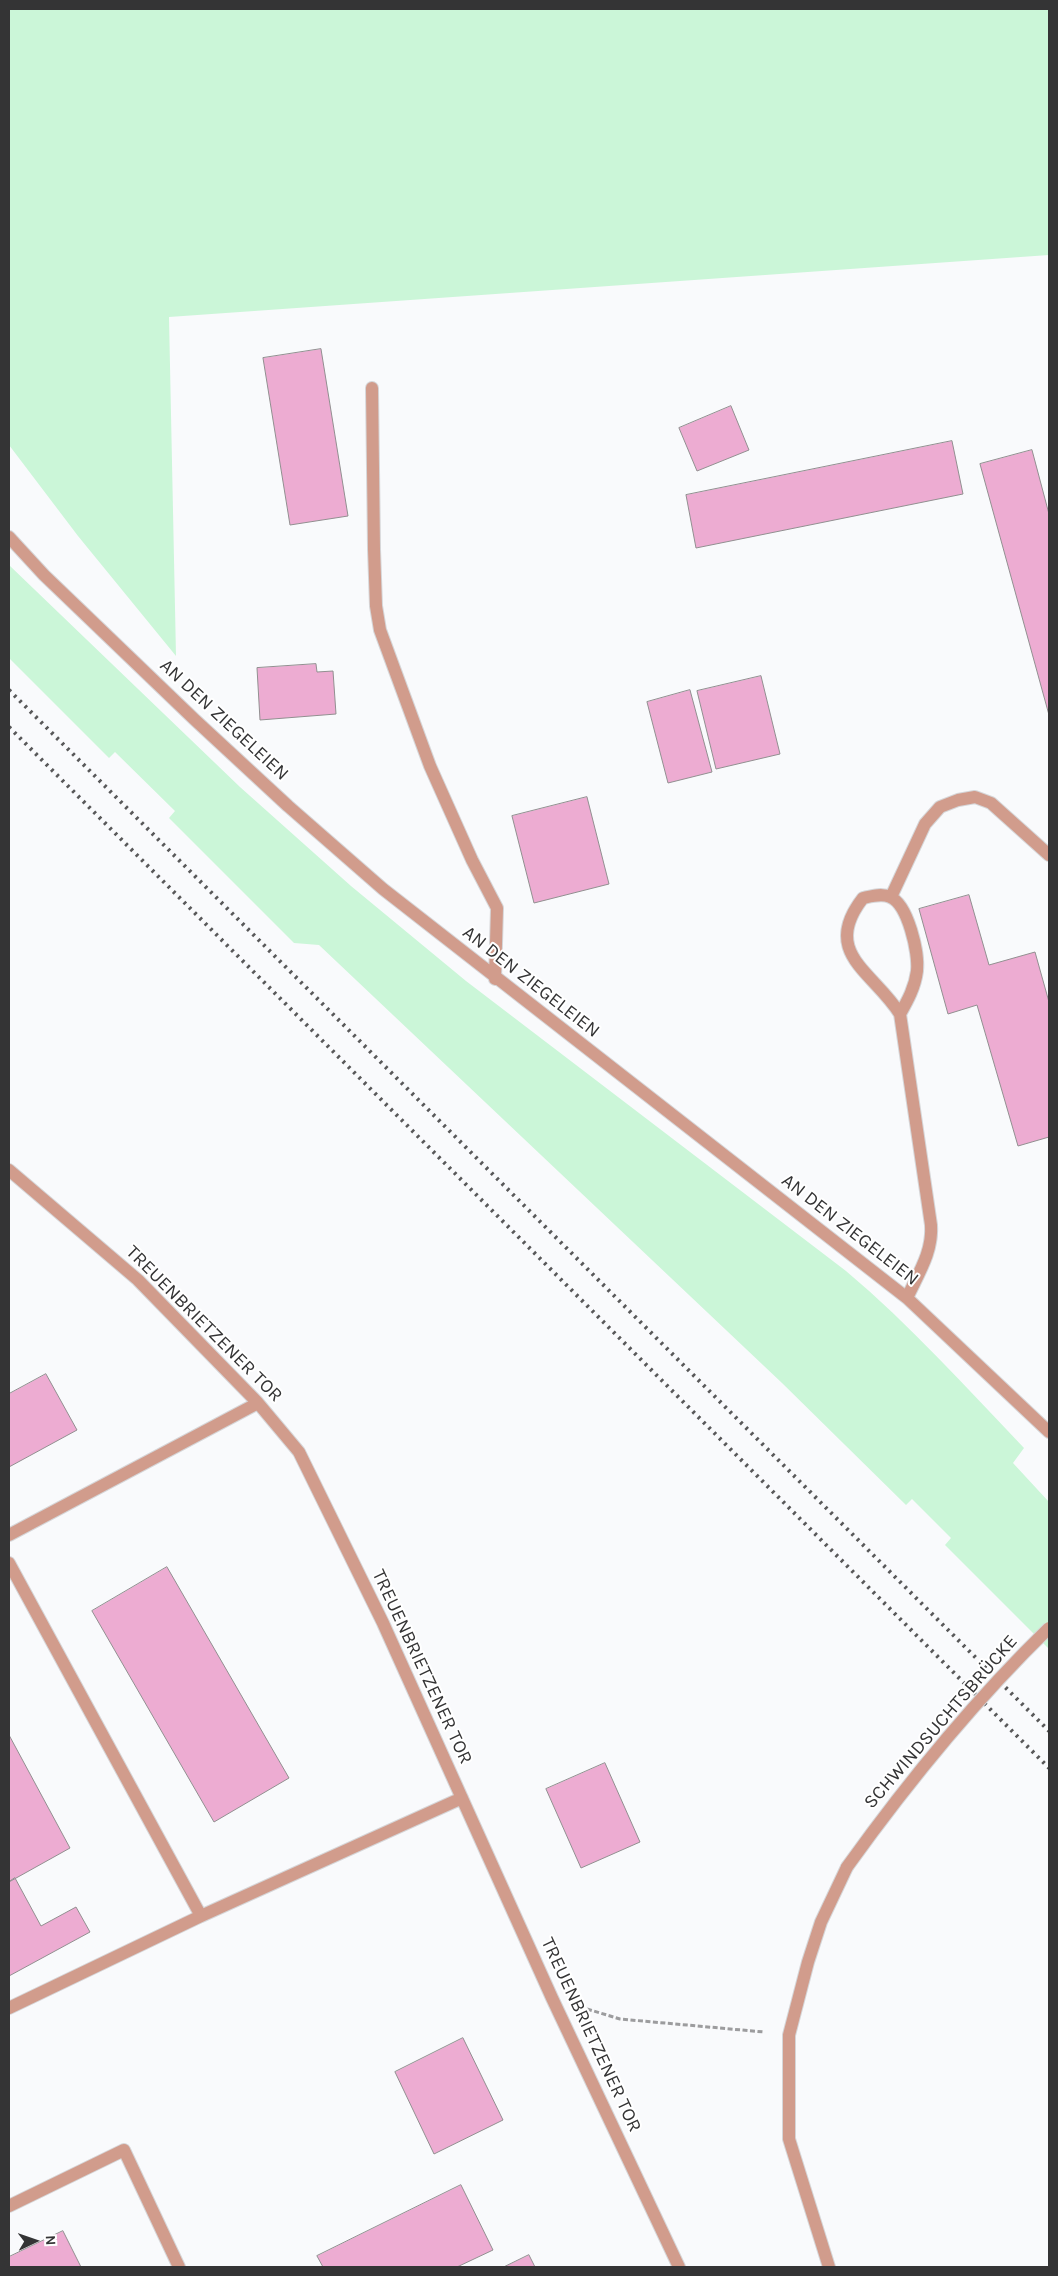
<!DOCTYPE html>
<html>
<head>
<meta charset="utf-8">
<style>
  body { margin:0 }
  #map { position:relative; width:1058px; height:2276px; overflow:hidden; background:#f9fafc; font-family:Karla,sans-serif }
  canvas { display:block }
  .frame { position:absolute; inset:0; border:10px solid #343435; pointer-events:none }
  .north { position:absolute; left:10px; top:2216px; width:50px; height:50px; -webkit-text-stroke:4px #fff; paint-order:stroke; rotate:87deg; font-size:14px; font-weight:700; line-height:20px; text-align:center; color:#343435 }
  .north::after { content:''; display:block; margin:auto; width:18px; height:22px; background:#343435; clip-path:polygon(50% 0,100% 100%,50% 72%,0 100%) }
</style>
</head>
<body>
<div id="map">
<canvas width="1058" height="2276"></canvas>
<div class="frame"></div>
<div class="north">N</div>
</div>
<script>
const ctx = document.querySelector('canvas').getContext('2d');
ctx.lineJoin = 'round';
function fill(path, color) { ctx.fillStyle = color; ctx.fill(path, 'evenodd'); }
function trace(path, color, width, dash) { ctx.strokeStyle = color; ctx.lineWidth = width; ctx.lineCap = dash ? 'butt' : 'round'; ctx.setLineDash(dash || []); ctx.stroke(path); }
function drawText(font, color, halo, rows, align = 'center') {
  ctx.font = font + ' Karla,sans-serif'; ctx.lineWidth = 4; ctx.setLineDash([]); ctx.textBaseline = 'middle'; ctx.strokeStyle = halo; ctx.fillStyle = color; for (const [text, x, y, turn = 0] of rows) {
    ctx.save(); ctx.translate(x, y); ctx.rotate((+turn || 0) * Math.PI / 180); ctx.textAlign = isNaN(turn) ? turn : align; if (halo) ctx.strokeText(text, 0, 0); ctx.fillText(text, 0, 0); ctx.restore();
  }
}
fill(new Path2D(`
  M9,9H1049V255L169,317L176,656L78,536L9,445Z
  M9,565L240,787L351,886L466,981L846,1271C910,1325 966,1387 1024,1448L1013,1463L1049,1502V1649L945,1545L951,1538L912,1499L906,1505L782,1383L319,945L294,943L169,818L175,811L115,752L109,758L9,658Z`), '#cbf6d8');
const building = new Path2D(`
  M321,349L348,516L290,525L263,358Z
  M731,406L749,450L697,471L679,428Z
  M952,441L963,494L696,548L686,495Z
  M1032,450L1049,514V715L980,464Z
  M316,664L317,672L333,671L336,714L260,720L257,668Z
  M761,676L780,754L716,769L697,691Z
  M690,690L712,772L668,783L647,702Z
  M587,797L609,884L534,903L512,816Z
  M969,895L989,965L1035,952L1049,1002V1137L1018,1146L977,1005L948,1014L919,909Z
  M46,1374L77,1430L9,1467V1394Z
  M167,1567L289,1778L214,1822L92,1611Z
  M9,1735L70,1848L9,1882Z
  M605,1763L640,1842L581,1868L546,1789Z
  M15,1878L41,1926L76,1907L90,1932L9,1976V1882Z
  M463,2038L503,2120L434,2154L395,2072Z
  M461,2185L493,2250L457,2267H323L317,2256Z
  M63,2231L81,2267H9V2257Z
  M529,2255L535,2267H504Z`);
fill(building, '#edacd2');
trace(building, '#918f90', 1);
const minor = new Path2D(`
  M372,388L374,549L376,606L380,630L430,766L472,860L497,908L495,979
  M9,537L44,575L194,719L288,806L383,889L907,1298L1049,1432
  M891,897L925,824L940,807L958,800L975,797L991,803L1049,855
  M900,1014C908,1000 915,987 917,971C919,953 908,904 890,897C882,893 872,896 863,898C820,953 874,972 900,1014L931,1225C933,1252 918,1274 907,1298
  M9,1170L138,1280L258,1403L299,1452L383,1623L552,1998L679,2267
  M9,1535L258,1403
  M9,1563L201,1916L462,1798
  M9,2008L201,1916
  M9,2206L124,2150L179,2267
  M829,2267L789,2139V2035L808,1962L821,1922L847,1867`);
trace(minor, '#d6d6d8', 14);
trace(new Path2D(`
  M587,2009L620,2019L764,2032`), '#9c9c9e', 3, [5, 2.5]);
trace(minor, '#d19c8c', 12);
trace(new Path2D(`
  M9,690L1049,1731
  M9,727L1049,1768`), '#585859', 4, [2.5, 5]);
const minorBridge = new Path2D(`
  M847,1867C908,1782 974,1701 1049,1628`);
trace(minorBridge, '#d6d6d8', 14, []);
trace(minorBridge, '#d19c8c', 12);
drawText('19px', '#343435', '#fff', [
  ["AN DEN ZIEGELEIEN",224,720,43],
  ["AN DEN ZIEGELEIEN",531,982,38],
  ["AN DEN ZIEGELEIEN",850,1230,38],
  ["TREUENBRIETZENER TOR",204,1324,45],
  ["TREUENBRIETZENER TOR",422,1667,65],
  ["SCHWINDSUCHTSBRÜCKE",941,1722,-49],
  ["TREUENBRIETZENER TOR",591,2035,65]
]);
</script>
</body>
</html>
